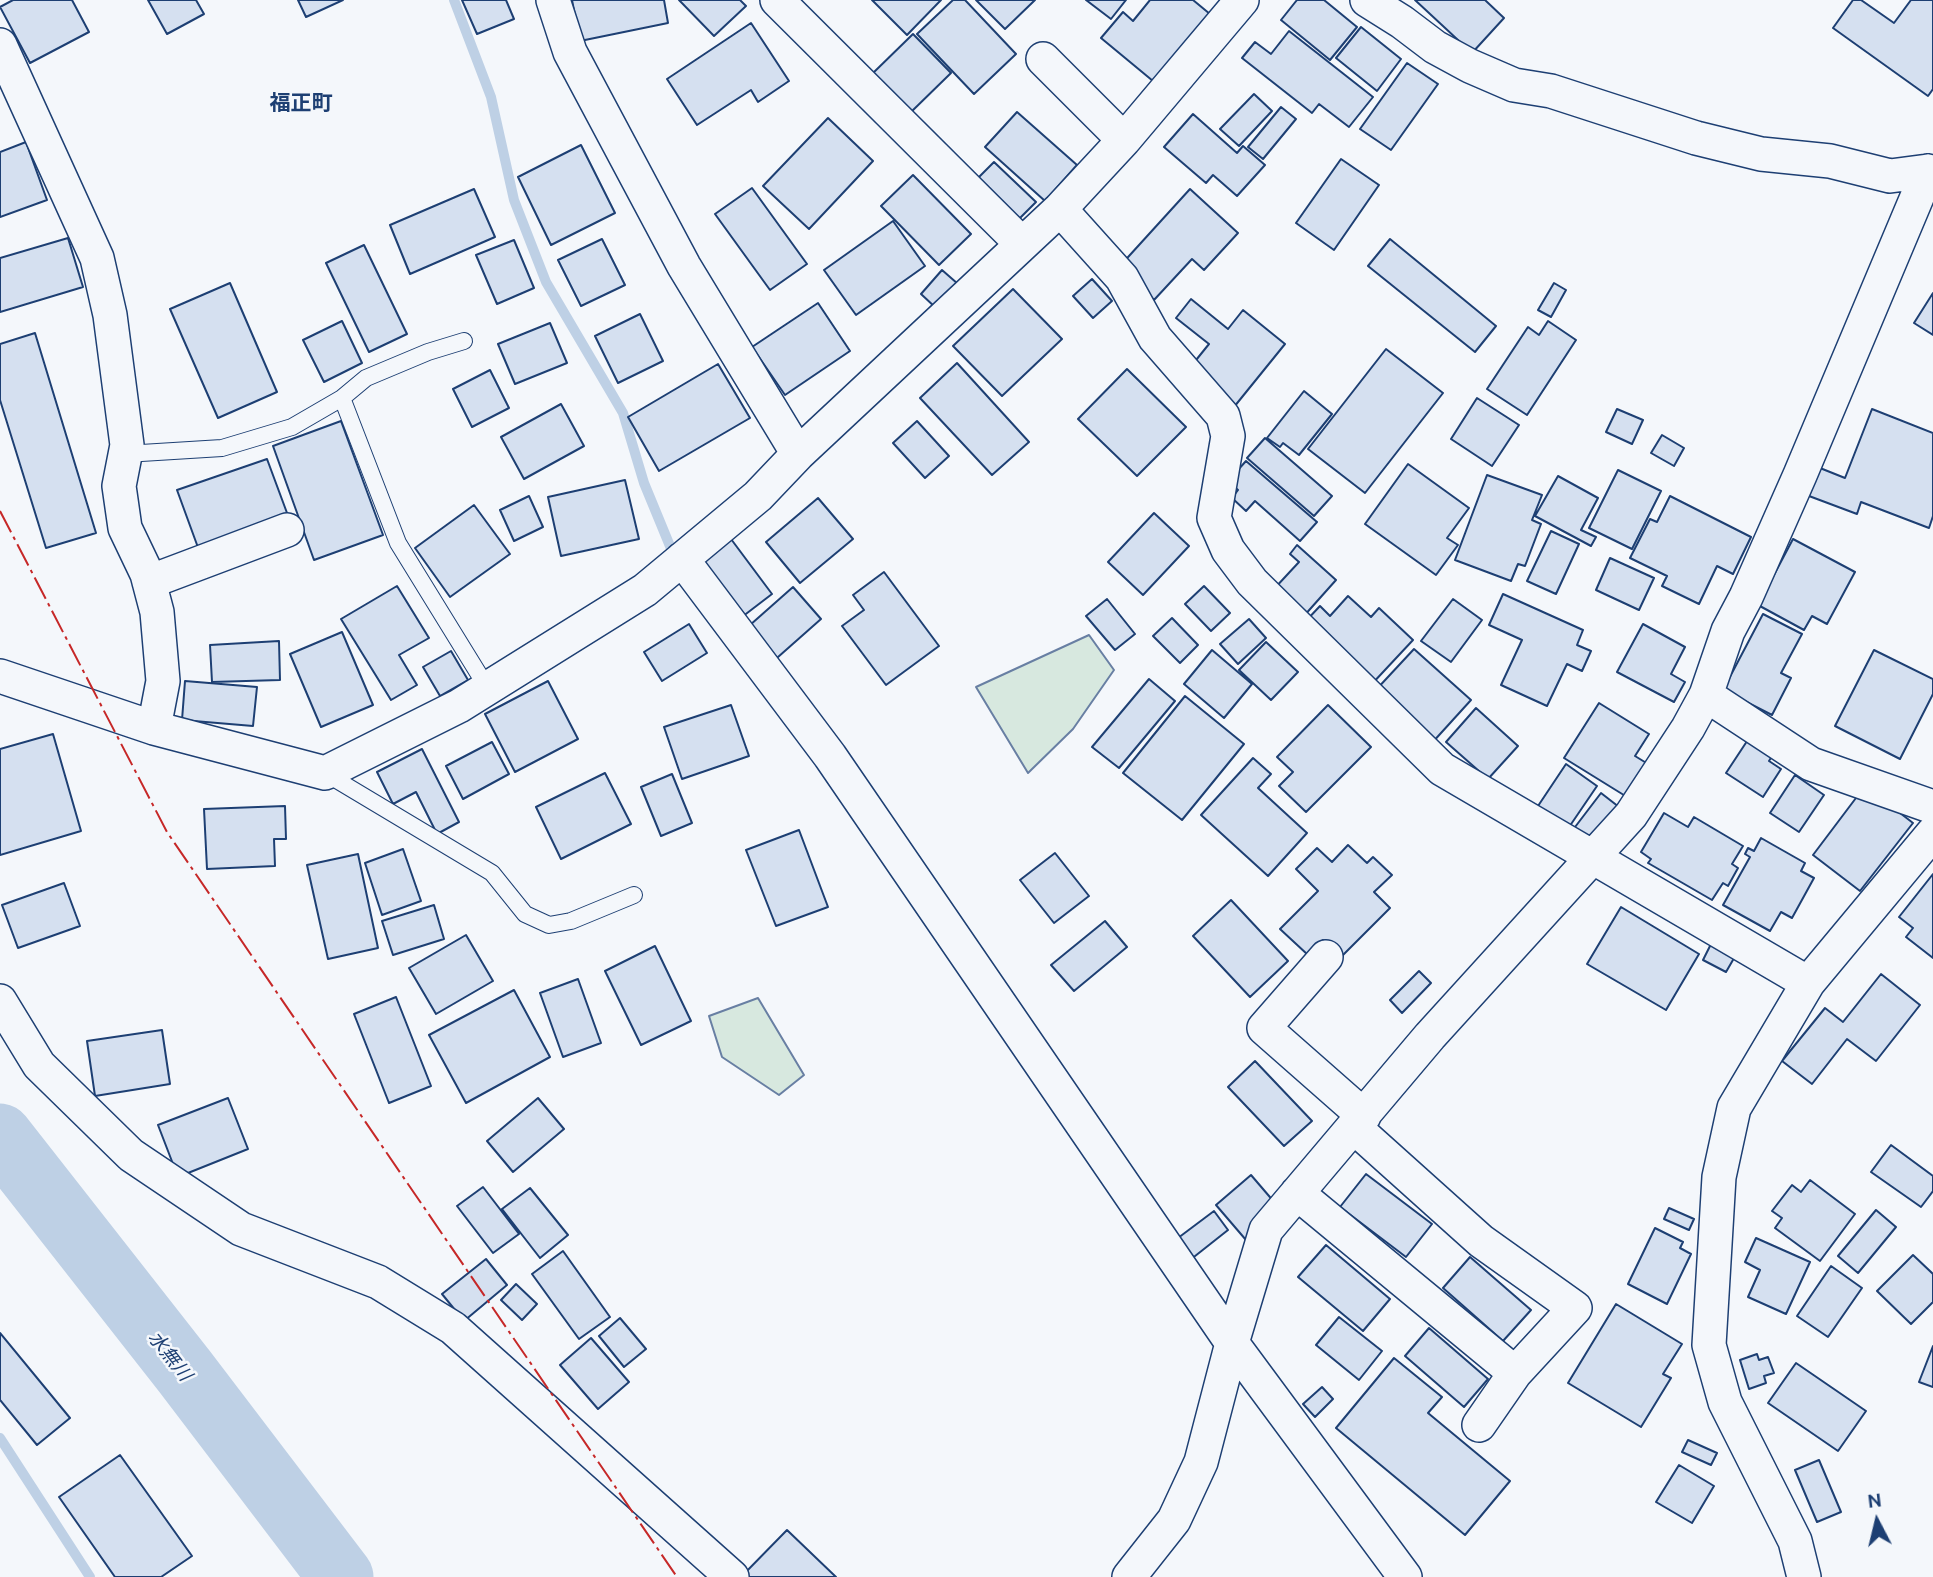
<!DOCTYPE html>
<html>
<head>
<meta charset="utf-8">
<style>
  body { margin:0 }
  #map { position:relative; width:1933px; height:1577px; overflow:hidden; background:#f4f7fb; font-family:Ubuntu,sans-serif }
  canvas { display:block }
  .north { position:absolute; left:1842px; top:1486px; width:70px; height:70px; -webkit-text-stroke:5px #f4f7fb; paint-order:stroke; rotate:353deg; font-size:19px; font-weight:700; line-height:28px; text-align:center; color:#1d3f73 }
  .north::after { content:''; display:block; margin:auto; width:24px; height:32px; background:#1d3f73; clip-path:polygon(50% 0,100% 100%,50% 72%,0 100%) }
</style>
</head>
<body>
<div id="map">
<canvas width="1933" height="1577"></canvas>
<div class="north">N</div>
</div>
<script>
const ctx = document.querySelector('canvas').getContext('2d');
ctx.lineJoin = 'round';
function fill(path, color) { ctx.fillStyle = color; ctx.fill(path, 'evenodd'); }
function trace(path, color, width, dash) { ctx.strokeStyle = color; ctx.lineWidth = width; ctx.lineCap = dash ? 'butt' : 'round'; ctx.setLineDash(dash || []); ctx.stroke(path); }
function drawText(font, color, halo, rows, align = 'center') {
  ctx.font = font + ' Ubuntu,"Noto Sans JP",sans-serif'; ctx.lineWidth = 5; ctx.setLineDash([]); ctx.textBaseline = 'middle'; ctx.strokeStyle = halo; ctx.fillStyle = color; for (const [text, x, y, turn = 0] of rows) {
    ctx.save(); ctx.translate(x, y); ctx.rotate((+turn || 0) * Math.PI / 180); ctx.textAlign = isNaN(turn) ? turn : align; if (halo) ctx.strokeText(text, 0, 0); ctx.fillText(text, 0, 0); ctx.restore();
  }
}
const green = new Path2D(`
  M1089,635L1114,670L1073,729L1028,773L976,687Z
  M758,998L804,1075L779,1095L722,1057L709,1016Z`);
fill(green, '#d7e8df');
trace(green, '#687fa3', 2);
trace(new Path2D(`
  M454,0L491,97L514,200L546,282L623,413L644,483L672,551
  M0,1438L90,1577`), '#bed0e5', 10);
trace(new Path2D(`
  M0,1136L185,1372L341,1577`), '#bed0e5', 65);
const building = new Path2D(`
  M13,0H72L89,32L30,63L0,7Z
  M148,0H196L204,14L167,34Z
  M298,0H343L306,17Z
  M462,0H506L514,19L477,34Z
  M572,0H664L668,23L580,41Z
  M679,0H740L746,6L714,36Z
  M872,0H941L907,35Z
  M953,0H965L1016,54L974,94L917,34Z
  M976,0H1035L1005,29Z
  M1086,0H1126L1111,19Z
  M1150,0H1193L1216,19L1159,86L1101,38L1123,12L1133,21Z
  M1297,0H1324L1357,27L1330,60L1281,20Z
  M1415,0H1485L1504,18L1472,53Z
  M1853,0H1861L1894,23L1911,0H1933V89L1928,96L1833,28Z
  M751,23L789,81L758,102L751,90L697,125L667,79Z
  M1361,27L1401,59L1377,91L1336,58Z
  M1289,31L1373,97L1349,127L1319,104L1312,113L1242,58L1255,42L1271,54Z
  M913,34L951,73L909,114L871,75Z
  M1407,63L1438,84L1391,150L1360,129Z
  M1254,94L1272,111L1239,146L1220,129Z
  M1281,107L1296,119L1263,159L1248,147Z
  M1017,112L1077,165L1045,201L985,147Z
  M1193,114L1237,153L1243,146L1265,165L1237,196L1213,175L1206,183L1164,147Z
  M828,118L873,161L809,229L763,186Z
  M26,142L47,200L0,217V152Z
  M581,145L615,213L551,245L518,177Z
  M1341,159L1379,185L1334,250L1296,223Z
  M994,162L1036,202L1013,225L971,185Z
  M913,175L971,234L939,265L881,206Z
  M752,188L807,264L770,290L715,214Z
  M474,189L495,237L410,274L390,225Z
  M1190,189L1238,233L1204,270L1192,259L1154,300L1119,267Z
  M893,221L925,266L856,315L824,270Z
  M68,238L83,287L0,312V258Z
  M602,239L625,285L581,306L558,260Z
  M1390,239L1496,326L1475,352L1368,266Z
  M514,240L534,288L497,304L476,255Z
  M364,245L407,334L369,352L326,263Z
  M942,270L958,284L936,308L921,294Z
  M1092,279L1112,301L1093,318L1073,296Z
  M230,283L277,392L218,418L170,309Z
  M1554,283L1566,290L1551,317L1538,310Z
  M1013,289L1062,339L1002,396L953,346Z
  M1933,293V335L1914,323Z
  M1191,299L1228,329L1243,310L1285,344L1234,407L1188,370L1209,344L1176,318Z
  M818,303L850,351L785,395L752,347Z
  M640,314L663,361L618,383L595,336Z
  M342,321L362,363L324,382L303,340Z
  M1548,321L1576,340L1527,415L1487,389L1528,327L1539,335Z
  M550,323L567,363L515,384L498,344Z
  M35,333L96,533L46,548L0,400V344Z
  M1386,349L1443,393L1365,493L1308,449Z
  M957,363L1029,442L992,475L920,398Z
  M718,364L750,418L659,471L628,417Z
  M1127,369L1186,427L1137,476L1078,419Z
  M490,370L509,408L472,427L453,389Z
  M1304,391L1332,414L1299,455L1283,443L1280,447L1267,438Z
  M1477,398L1519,425L1492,466L1451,439Z
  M561,404L584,446L524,479L501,437Z
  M1617,409L1643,420L1632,444L1606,432Z
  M1872,409L1933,433V516L1929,528L1861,502L1857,514L1809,496L1820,468L1845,478Z
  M341,421L383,535L314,560L273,446Z
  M917,421L949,456L925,478L893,443Z
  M1662,435L1684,448L1674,466L1651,453Z
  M1265,438L1332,496L1314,516L1247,458Z
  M267,459L290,521L200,553L177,490Z
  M1246,461L1317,522L1300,541L1255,501L1246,511L1232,498L1238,490L1228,481Z
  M1408,464L1469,508L1447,538L1458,545L1436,575L1365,524Z
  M1618,470L1661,491L1632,549L1589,528Z
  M1487,475L1542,495L1532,520L1541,524L1525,566L1518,564L1511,581L1455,560Z
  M1558,476L1598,498L1581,530L1596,537L1591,546L1535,516Z
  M625,480L639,539L561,556L548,497Z
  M529,496L543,527L514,541L500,510Z
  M1670,496L1751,537L1733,574L1717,566L1699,604L1662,586L1667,576L1630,558L1650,519L1657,522Z
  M818,498L853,539L800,583L766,542Z
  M474,505L510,554L450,597L415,548Z
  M1154,513L1189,546L1143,595L1108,562Z
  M1551,531L1579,544L1556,594L1527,581Z
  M731,539L772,594L738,620L697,565Z
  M1793,539L1855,572L1827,624L1812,616L1804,630L1758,605Z
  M1297,545L1336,580L1303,617L1273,590L1299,562L1290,554Z
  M1610,558L1654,578L1639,610L1596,590Z
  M884,572L939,646L886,685L842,626L864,610L853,595Z
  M397,586L429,638L399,655L417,685L391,700L341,619Z
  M1204,586L1230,613L1211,631L1185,604Z
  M793,587L821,619L769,665L741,633Z
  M1503,594L1583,630L1577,645L1591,651L1582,671L1567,664L1547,706L1501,685L1522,640L1489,625Z
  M1348,596L1371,617L1379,608L1413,640L1370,686L1303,624L1320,606L1330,616Z
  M1107,599L1135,634L1115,650L1086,616Z
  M1453,599L1482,620L1451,662L1421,641Z
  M1763,614L1802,634L1781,673L1791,678L1772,715L1723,690Z
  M1172,618L1198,645L1180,663L1153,636Z
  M1249,619L1266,638L1238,664L1220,644Z
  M689,624L707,653L662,681L644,652Z
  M1643,624L1685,647L1671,674L1685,682L1674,702L1617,672Z
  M342,632L373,705L321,727L290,654Z
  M279,641L280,680L212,682L210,645Z
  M1266,642L1298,672L1271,700L1239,670Z
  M1414,649L1471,700L1431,744L1374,692Z
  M1212,650L1252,684L1224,718L1184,684Z
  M1874,650L1933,679V694L1900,759L1835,726Z
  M451,651L468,680L440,696L423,667Z
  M1149,679L1175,701L1119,768L1092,747Z
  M185,681L257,687L253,726L182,720Z
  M548,681L578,739L515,772L485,714Z
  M1185,696L1244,744L1182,820L1123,773Z
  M1599,703L1649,734L1635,756L1648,764L1627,797L1564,758Z
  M731,705L749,756L682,779L664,727Z
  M1328,705L1371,747L1306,812L1279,786L1293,772L1277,757Z
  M1476,708L1518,746L1488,779L1446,742Z
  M1757,726L1781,742L1769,761L1781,769L1763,797L1726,773Z
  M53,734L81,831L0,855V749Z
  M492,742L509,774L463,799L446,766Z
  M422,749L459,822L437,834L416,792L393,804L377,772Z
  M1253,758L1271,774L1258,788L1307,833L1268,876L1201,815Z
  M1566,764L1597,786L1563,836L1532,815Z
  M605,773L631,824L561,859L536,807Z
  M672,774L692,823L661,836L641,787Z
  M1795,775L1824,795L1799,832L1770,813Z
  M1865,786L1913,823L1860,891L1813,855Z
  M1601,793L1619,807L1590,844L1572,831Z
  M285,806L286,839H274L275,866L207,869L204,809Z
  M1664,813L1688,827L1694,817L1743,846L1732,864L1738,868L1728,886L1723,883L1712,900L1648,863L1651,859L1641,852Z
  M799,830L828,907L776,926L746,850Z
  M1761,838L1805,863L1801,871L1814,878L1792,918L1781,912L1770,931L1723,905L1750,857L1745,854L1748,848L1754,851Z
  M1348,845L1367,863L1373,857L1392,875L1374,892L1390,908L1341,957L1323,940L1308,955L1280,929L1318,891L1296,869L1317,848L1332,862Z
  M403,849L421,901L382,915L365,863Z
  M1055,853L1089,896L1054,923L1020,880Z
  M358,854L378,948L328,959L307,865Z
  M1933,874V958L1906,937L1913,928L1899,917Z
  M64,883L80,926L18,948L2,905Z
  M1231,900L1288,961L1250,997L1193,936Z
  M434,905L444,939L393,955L382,921Z
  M1621,907L1699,954L1666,1010L1587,964Z
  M1105,921L1127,947L1074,991L1051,965Z
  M466,935L493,981L436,1014L409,968Z
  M1713,940L1737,953L1726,972L1703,960Z
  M655,946L691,1021L641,1045L605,971Z
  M1419,971L1431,983L1402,1013L1390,1000Z
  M1881,974L1920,1005L1876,1061L1847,1039L1812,1084L1782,1061L1825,1008L1843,1022Z
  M578,979L601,1043L563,1057L540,993Z
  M514,990L550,1057L466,1103L429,1035Z
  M396,997L431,1086L389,1103L354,1014Z
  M162,1030L170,1084L95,1096L87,1041Z
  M1255,1061L1312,1121L1284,1146L1228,1087Z
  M228,1098L248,1149L178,1177L158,1125Z
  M538,1098L564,1129L513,1172L487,1141Z
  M1891,1145L1933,1176V1191L1921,1207L1871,1172Z
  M1366,1174L1432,1224L1406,1257L1340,1207Z
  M1251,1175L1281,1210L1246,1240L1216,1205Z
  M1810,1180L1855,1214L1820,1261L1775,1228L1782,1218L1772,1211L1792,1185L1801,1192Z
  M483,1187L519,1234L493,1253L457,1206Z
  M530,1188L568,1235L540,1258L502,1209Z
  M1669,1208L1694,1219L1689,1230L1664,1219Z
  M1876,1210L1896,1227L1858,1273L1838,1256Z
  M1214,1211L1228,1230L1185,1264L1170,1244Z
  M1655,1228L1683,1242L1680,1248L1691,1254L1667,1304L1628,1284Z
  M1756,1238L1810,1262L1786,1314L1748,1297L1760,1270L1745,1262Z
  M1326,1245L1390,1299L1363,1331L1298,1277Z
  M563,1251L610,1317L579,1339L532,1274Z
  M1913,1255L1933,1274V1302L1911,1324L1877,1291Z
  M1470,1257L1531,1310L1503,1341L1443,1288Z
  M486,1259L507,1285L464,1321L442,1294Z
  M1831,1266L1862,1288L1828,1337L1797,1316Z
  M516,1284L537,1304L522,1320L501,1300Z
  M1616,1304L1682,1344L1663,1374L1671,1378L1641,1427L1568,1383Z
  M1339,1317L1382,1351L1359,1380L1316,1345Z
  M620,1318L646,1349L624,1367L599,1336Z
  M1429,1328L1488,1379L1464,1407L1405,1356Z
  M0,1333L70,1418L37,1445L0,1400Z
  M591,1338L629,1382L598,1409L560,1365Z
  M1933,1346V1387L1919,1382Z
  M1757,1354L1759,1360L1768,1357L1774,1373L1764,1376L1766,1383L1749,1389L1740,1360Z
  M1394,1358L1442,1397L1428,1413L1510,1481L1465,1535L1336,1428Z
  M1796,1363L1866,1411L1838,1451L1768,1403Z
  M1322,1387L1333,1399L1315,1417L1303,1404Z
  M1688,1440L1717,1453L1711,1465L1682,1452Z
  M120,1455L192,1556L161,1577H115L59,1497Z
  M1819,1460L1841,1512L1817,1522L1795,1470Z
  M1679,1465L1714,1486L1692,1523L1656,1502Z
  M787,1530L836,1577H741Z`);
fill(building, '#d5e0f0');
trace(building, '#1d3f73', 2);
const lane = new Path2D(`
  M342,398L398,543L488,689
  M125,454L222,448L292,427L342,398L366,378L428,352L464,341
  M325,773L492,873L525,914L549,925L571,921L634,895`);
const street = new Path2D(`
  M553,0L570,52L684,266L798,454
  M777,0L1022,244
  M1367,0L1402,22L1435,47L1470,66L1514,85L1551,91L1696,138L1761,154L1830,161L1890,176L1928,171L1933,174
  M0,45L97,258L110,315L127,445L119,486L125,528L147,574L157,612L163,681L154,728
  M1043,59L1124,140
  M1060,209L1122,278L1155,338L1223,416L1228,436L1214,518L1228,550L1252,582L1442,769L1808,983L1933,833
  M682,559L830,756L1232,1343L1405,1577
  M149,582L287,530
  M0,676L154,728L325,773L459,706L645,590L758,496L798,454L1060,209L1124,140L1242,0
  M1706,695L1811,764L1933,807
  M1326,957L1264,1028L1364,1116
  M0,1001L39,1065L131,1155L241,1229L378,1282L453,1328L732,1577
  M1354,1127L1481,1241L1575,1308L1515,1373L1479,1425
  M1297,1193L1515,1373
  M1129,1577L1174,1520L1201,1462L1232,1343L1266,1230L1430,1036L1631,815L1688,728L1706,695L1728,631L1746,597L1800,475L1928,171
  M1804,1577L1795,1541L1725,1402L1709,1345L1719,1177L1734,1108L1808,983`);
trace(lane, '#1d3f73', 18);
trace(street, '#1d3f73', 36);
trace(lane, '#f4f7fb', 16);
trace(street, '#f4f7fb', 33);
trace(new Path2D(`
  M0,511L167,832L677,1577`), '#c62828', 2, [24, 5, 3.5, 5]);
drawText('italic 19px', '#1d3f73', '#f4f7fb', [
  ["水無川",170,1356,52]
]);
drawText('bold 21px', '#1d3f73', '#f4f7fb', [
  ["福正町",301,103]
]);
</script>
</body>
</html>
